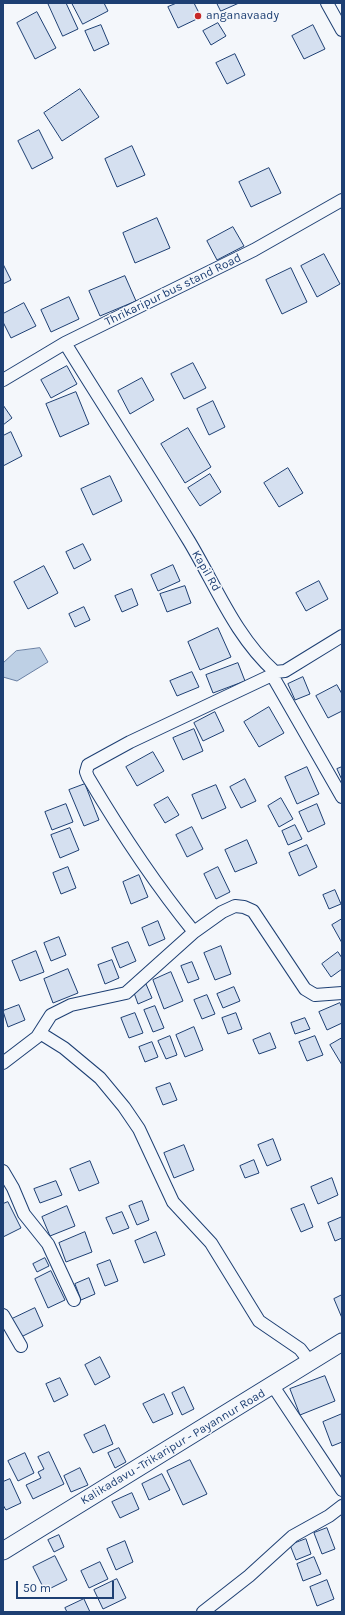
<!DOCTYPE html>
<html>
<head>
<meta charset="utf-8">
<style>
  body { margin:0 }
  #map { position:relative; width:345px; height:1615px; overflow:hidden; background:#f4f7fb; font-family:Karla,sans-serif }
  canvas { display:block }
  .frame { position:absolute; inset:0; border:4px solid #1d3f73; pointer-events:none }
  .scale { position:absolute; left:16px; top:1581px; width:98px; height:18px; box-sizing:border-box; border:2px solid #1d3f73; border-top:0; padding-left:5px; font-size:12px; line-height:14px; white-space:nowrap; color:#1d3f73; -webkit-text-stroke:3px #f4f7fb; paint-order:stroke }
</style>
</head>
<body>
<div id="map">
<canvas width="345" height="1615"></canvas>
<div class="frame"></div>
<div class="scale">50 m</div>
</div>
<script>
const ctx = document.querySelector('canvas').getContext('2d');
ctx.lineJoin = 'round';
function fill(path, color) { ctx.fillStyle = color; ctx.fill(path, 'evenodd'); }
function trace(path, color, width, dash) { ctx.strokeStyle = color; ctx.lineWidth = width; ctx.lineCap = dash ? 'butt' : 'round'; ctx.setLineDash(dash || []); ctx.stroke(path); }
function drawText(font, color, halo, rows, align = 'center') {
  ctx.font = font + ' Karla,sans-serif'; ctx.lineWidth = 3; ctx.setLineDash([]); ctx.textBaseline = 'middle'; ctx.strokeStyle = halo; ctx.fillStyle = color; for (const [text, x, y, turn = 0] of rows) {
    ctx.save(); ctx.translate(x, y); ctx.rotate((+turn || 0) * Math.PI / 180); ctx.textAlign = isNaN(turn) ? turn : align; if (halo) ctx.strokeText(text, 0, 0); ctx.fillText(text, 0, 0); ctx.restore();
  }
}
const water = new Path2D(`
  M40,648L48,662L17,681L3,677V663L16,651Z`);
fill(water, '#bed0e5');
trace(water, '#687fa3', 1);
const building = new Path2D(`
  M48,3H66L78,29L63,36Z
  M72,3H104L108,11L83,24Z
  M177,3H194L201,17L178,28L168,7Z
  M217,3H239L221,11Z
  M37,12L56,48L35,59L17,23Z
  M218,23L226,36L211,45L203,31Z
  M101,25L109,44L94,51L85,31Z
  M313,25L325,49L304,59L292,36Z
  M235,54L245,75L227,84L216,63Z
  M80,89L99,117L62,141L44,113Z
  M39,130L53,158L32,169L18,141Z
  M132,146L145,175L117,187L105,159Z
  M269,168L281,193L251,207L239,182Z
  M157,218L170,248L135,263L123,233Z
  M233,227L244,246L217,260L207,241Z
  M324,254L340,284L317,297L301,266Z
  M3,264L11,280L3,284Z
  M291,268L307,302L282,314L266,280Z
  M125,276L136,301L100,316L89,291Z
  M69,297L79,319L51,332L41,310Z
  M24,303L36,326L11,338L3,322V314Z
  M193,363L206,388L184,399L171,374Z
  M67,366L77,384L51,398L41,380Z
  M142,378L154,400L130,414L118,391Z
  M76,392L89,424L60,437L46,404Z
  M213,401L225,427L209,435L197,409Z
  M3,405L12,418L3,425Z
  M188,428L211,467L185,483L161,444Z
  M11,432L22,456L3,466V436Z
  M288,468L303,493L279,507L264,483Z
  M210,474L221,492L200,506L188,488Z
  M110,476L122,501L93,515L81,489Z
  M83,544L91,560L74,569L66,552Z
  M173,565L180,581L158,591L151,575Z
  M44,566L58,593L28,609L14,582Z
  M319,581L328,599L306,611L296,593Z
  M185,586L191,603L167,612L160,594Z
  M132,589L138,605L122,612L115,596Z
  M84,607L90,620L75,627L69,614Z
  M218,628L231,657L200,670L188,642Z
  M238,663L245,681L213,693L206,675Z
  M192,672L199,687L177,696L170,681Z
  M303,677L310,694L295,700L288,684Z
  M337,685L342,694V711L328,718L316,696Z
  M269,707L284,733L259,747L244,722Z
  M215,712L224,731L203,741L194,723Z
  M194,729L203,751L183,760L173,738Z
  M153,752L164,771L137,786L126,767Z
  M307,767L319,794L297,804L285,777Z
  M342,767V780L337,769Z
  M245,779L256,801L241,808L230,787Z
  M85,784L99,820L84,826L69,790Z
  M216,785L226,808L202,819L192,795Z
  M168,797L179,815L165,823L154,805Z
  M281,798L293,819L279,827L268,806Z
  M66,804L73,822L52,830L45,812Z
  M317,804L325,824L308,832L299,812Z
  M295,825L302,839L288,845L282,831Z
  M192,827L203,849L187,857L176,835Z
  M70,828L79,850L60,858L51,835Z
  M247,840L257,863L235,872L225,850Z
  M307,845L317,867L299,876L289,853Z
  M68,867L76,888L61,894L53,873Z
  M218,867L230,892L216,899L204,874Z
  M139,875L148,897L131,904L123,882Z
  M335,890L341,904L329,909L323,895Z
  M342,919V943L332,925Z
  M158,921L165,939L149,946L142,928Z
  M59,937L66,955L51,961L44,943Z
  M128,942L136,961L120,968L112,948Z
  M221,946L231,974L215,980L204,953Z
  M36,951L44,972L20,981L12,961Z
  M338,952L342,958V969L331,977L322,964Z
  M112,960L119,978L105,984L98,965Z
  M192,962L199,979L188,983L181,966Z
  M68,969L78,993L53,1003L44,979Z
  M171,972L183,1001L164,1009L153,980Z
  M146,984L152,998L138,1004L133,990Z
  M234,987L240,1001L223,1008L217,994Z
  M207,995L215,1014L202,1019L194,1000Z
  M340,1003L342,1008V1023L327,1030L319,1012Z
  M19,1005L25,1020L8,1027L3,1011Z
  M155,1006L164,1028L153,1032L144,1010Z
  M135,1013L143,1033L129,1038L121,1018Z
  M236,1013L242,1029L228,1034L222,1018Z
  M305,1018L310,1029L295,1034L291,1023Z
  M194,1027L203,1050L185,1057L176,1035Z
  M270,1033L276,1048L259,1054L253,1040Z
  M170,1036L177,1055L166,1059L158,1041Z
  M315,1036L323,1055L307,1061L299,1042Z
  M342,1038V1065L330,1045Z
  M152,1042L158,1057L145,1062L139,1047Z
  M170,1083L177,1100L163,1105L156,1088Z
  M273,1139L281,1160L267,1166L258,1145Z
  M184,1145L194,1170L174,1178L164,1153Z
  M254,1160L259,1173L245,1178L240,1166Z
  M90,1161L99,1183L79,1191L70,1169Z
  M332,1178L338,1195L318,1204L311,1187Z
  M56,1181L62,1195L40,1203L34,1189Z
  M142,1201L149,1220L137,1225L129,1206Z
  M8,1202L21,1228L3,1237V1204Z
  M304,1204L313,1227L301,1232L291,1209Z
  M67,1206L75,1226L50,1236L42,1217Z
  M122,1212L129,1228L113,1234L106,1218Z
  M342,1217V1238L335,1241L328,1223Z
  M85,1232L92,1252L66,1262L59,1243Z
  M156,1232L165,1255L144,1263L135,1241Z
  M45,1258L49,1266L37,1272L33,1264Z
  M110,1260L118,1281L105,1286L97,1265Z
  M51,1271L65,1300L48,1308L35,1279Z
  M89,1278L95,1294L81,1300L75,1284Z
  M342,1295V1318L334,1299Z
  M35,1308L43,1326L21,1337L12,1319Z
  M100,1357L110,1377L95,1385L85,1365Z
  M325,1376L335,1401L300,1415L290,1389Z
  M60,1378L68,1395L54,1402L46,1384Z
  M184,1387L194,1409L182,1415L172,1393Z
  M164,1394L173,1414L153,1423L143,1404Z
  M342,1414V1442L332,1446L323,1422Z
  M105,1425L113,1444L93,1453L84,1435Z
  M119,1448L126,1462L115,1468L108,1453Z
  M49,1452L64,1484L33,1499L26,1485L41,1478L38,1472L44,1469L38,1457Z
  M25,1453L34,1473L18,1481L8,1461Z
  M190,1460L207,1494L183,1505L167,1471Z
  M80,1468L88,1485L71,1492L64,1476Z
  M162,1474L170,1490L149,1500L142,1484Z
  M10,1479L21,1503L6,1510L3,1505V1482Z
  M132,1493L139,1509L120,1518L112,1502Z
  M327,1528L335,1549L322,1554L314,1533Z
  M59,1535L64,1547L54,1552L48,1540Z
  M306,1539L311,1554L296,1560L290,1545Z
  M125,1541L133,1562L116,1570L107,1549Z
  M55,1556L67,1580L45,1591L33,1567Z
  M314,1557L321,1574L303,1581L297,1564Z
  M100,1562L108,1579L89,1588L81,1571Z
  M117,1579L126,1598L103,1609L94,1590Z
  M327,1580L334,1599L317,1606L310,1587Z
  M84,1599L90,1612H67L65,1608Z`);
fill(building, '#d5e0f0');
trace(building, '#1d3f73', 1);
const street = new Path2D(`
  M327,3L342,30
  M65,343C106,410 149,475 189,541C216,586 235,636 275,672L272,675L342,797
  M3,380L65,343L254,250L342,200
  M275,672L285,671L342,636
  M194,932C154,883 120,831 88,777L86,772L88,765L130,742L272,675
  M40,1033L64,1048L100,1078L124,1107L139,1129L173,1202L211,1243L259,1321L300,1349L310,1362
  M3,1063L37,1037L51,1015L71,1005L126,993L194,932L222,912L235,906L244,907L253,911L305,989L315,995L342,993
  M3,1171L13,1188L24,1214L48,1244L74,1300
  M3,1315L21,1346
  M273,1386L342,1490
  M203,1612L249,1576L293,1536L329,1516L342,1506`);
const secondary = new Path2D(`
  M3,1551L342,1342`);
trace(street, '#1d3f73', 14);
trace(secondary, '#1d3f73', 19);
trace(street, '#f4f7fb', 12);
trace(secondary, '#f4f7fb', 17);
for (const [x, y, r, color] of [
  [198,16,4,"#c62828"]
]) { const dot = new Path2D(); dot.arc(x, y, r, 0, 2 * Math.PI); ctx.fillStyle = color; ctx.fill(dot); trace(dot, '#f4f7fb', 1.5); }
drawText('12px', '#1d3f73', '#f4f7fb', [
  ["anganavaady",206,16]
], 'left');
drawText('12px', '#1d3f73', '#f4f7fb', [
  ["Thrikaripur bus stand Road",173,290,-26],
  ["Kapil Rd",206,571,60],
  ["Kalikadavu -Trikaripur - Payannur Road",173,1447,-31]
]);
</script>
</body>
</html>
